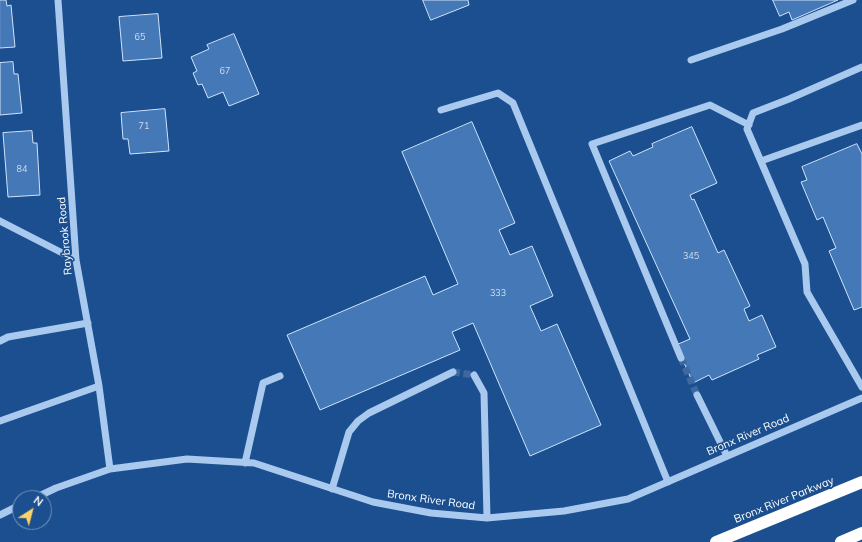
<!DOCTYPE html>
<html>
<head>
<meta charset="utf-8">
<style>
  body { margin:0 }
  #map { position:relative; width:862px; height:542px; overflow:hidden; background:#1b4f8f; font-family:Mulish,sans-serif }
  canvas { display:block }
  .north { position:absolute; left:12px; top:490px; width:40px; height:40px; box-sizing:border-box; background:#1b4f8f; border:1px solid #7695bc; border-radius:50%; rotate:36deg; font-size:11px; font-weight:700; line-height:16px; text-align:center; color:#fff }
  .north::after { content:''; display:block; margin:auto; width:14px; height:18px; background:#ffd166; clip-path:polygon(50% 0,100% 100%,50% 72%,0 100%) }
</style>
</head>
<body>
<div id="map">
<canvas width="862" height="542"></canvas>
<div class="north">N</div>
</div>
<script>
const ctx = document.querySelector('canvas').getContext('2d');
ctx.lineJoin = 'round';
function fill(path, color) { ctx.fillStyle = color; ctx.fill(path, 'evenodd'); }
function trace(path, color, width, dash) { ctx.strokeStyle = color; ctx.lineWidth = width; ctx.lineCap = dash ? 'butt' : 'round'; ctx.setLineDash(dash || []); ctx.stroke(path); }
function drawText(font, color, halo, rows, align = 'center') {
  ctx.font = font + ' Mulish,sans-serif'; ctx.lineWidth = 3.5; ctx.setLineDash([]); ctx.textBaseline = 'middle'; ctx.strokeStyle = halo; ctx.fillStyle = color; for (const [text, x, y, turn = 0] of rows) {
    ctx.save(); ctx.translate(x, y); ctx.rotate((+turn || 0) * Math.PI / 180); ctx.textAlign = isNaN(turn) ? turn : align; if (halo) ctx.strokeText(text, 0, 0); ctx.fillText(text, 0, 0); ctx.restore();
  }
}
const building = new Path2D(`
  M0,0H6L7,6L11,5L15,47L0,48Z
  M423,0H468L469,5L431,20Z
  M773,0H838L792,20L789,12L780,16Z
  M158,14L162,58L123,61L119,17Z
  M234,34L259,94L229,106L223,92L208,98L202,84L198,85L193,73L197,71L191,57L209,49L207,45Z
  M13,62L14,74H18L22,113L0,115V63Z
  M165,109L169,151L130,154L128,139H123L121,113Z
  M472,122L515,223L499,230L510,255L532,246L553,296L530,306L541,331L557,324L601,425L530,456L473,323L452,332L460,350L320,410L287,335L425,276L433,295L458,284L402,152Z
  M692,127L717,183L690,195L692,200L694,199L718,253L724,250L750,306L744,309L749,321L762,315L776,347L757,355L759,359L712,380L709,375L693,383L676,345L690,339L609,161L630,151L633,156L653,147L652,144Z
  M32,131L33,143H37L40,195L8,197L3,133Z
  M857,144L862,154V307L854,310L829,251L836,248L823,217L817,220L801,182L807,180L802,167Z`);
fill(building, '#4478b7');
trace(building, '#cfe3fa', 1);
trace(new Path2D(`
  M681,358L697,395
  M453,372L474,375`), '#3d69a0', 7, [7, 3.5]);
trace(new Path2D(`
  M58,0L76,260L99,386L110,469
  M691,60L782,29L853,0
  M862,67L789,99L753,113L747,129L805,264L807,292L862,387
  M441,110L498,93L513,103L668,482
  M761,161L862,125
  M0,221L76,260
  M0,341L8,337L88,323
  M681,358L592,144L710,105L749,125
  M474,375L484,393L487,518
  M697,395L727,456
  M0,421L99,386
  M245,463L263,383L280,376
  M332,489L349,432L358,421L369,413L453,372
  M35,498L56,488L110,469L187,459L254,463L373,502L431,513L487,518L564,511L628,499L862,398
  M0,515L20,505`), '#a9c9ee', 7);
trace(new Path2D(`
  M716,542L862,482
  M841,542L862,533`), '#fff', 12);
drawText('9px', '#d0dded', null, [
  ["65",140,37],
  ["67",225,71],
  ["71",144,126],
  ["84",22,169],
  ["345",691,256],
  ["333",498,293]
]);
drawText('11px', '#fff', '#1b4f8f', [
  ["Raybrook Road",65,236,-95],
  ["Bronx River Road",748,435,-23],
  ["Bronx River Road",431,500,8],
  ["Bronx River Parkway",784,500,-22]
]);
</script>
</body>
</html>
